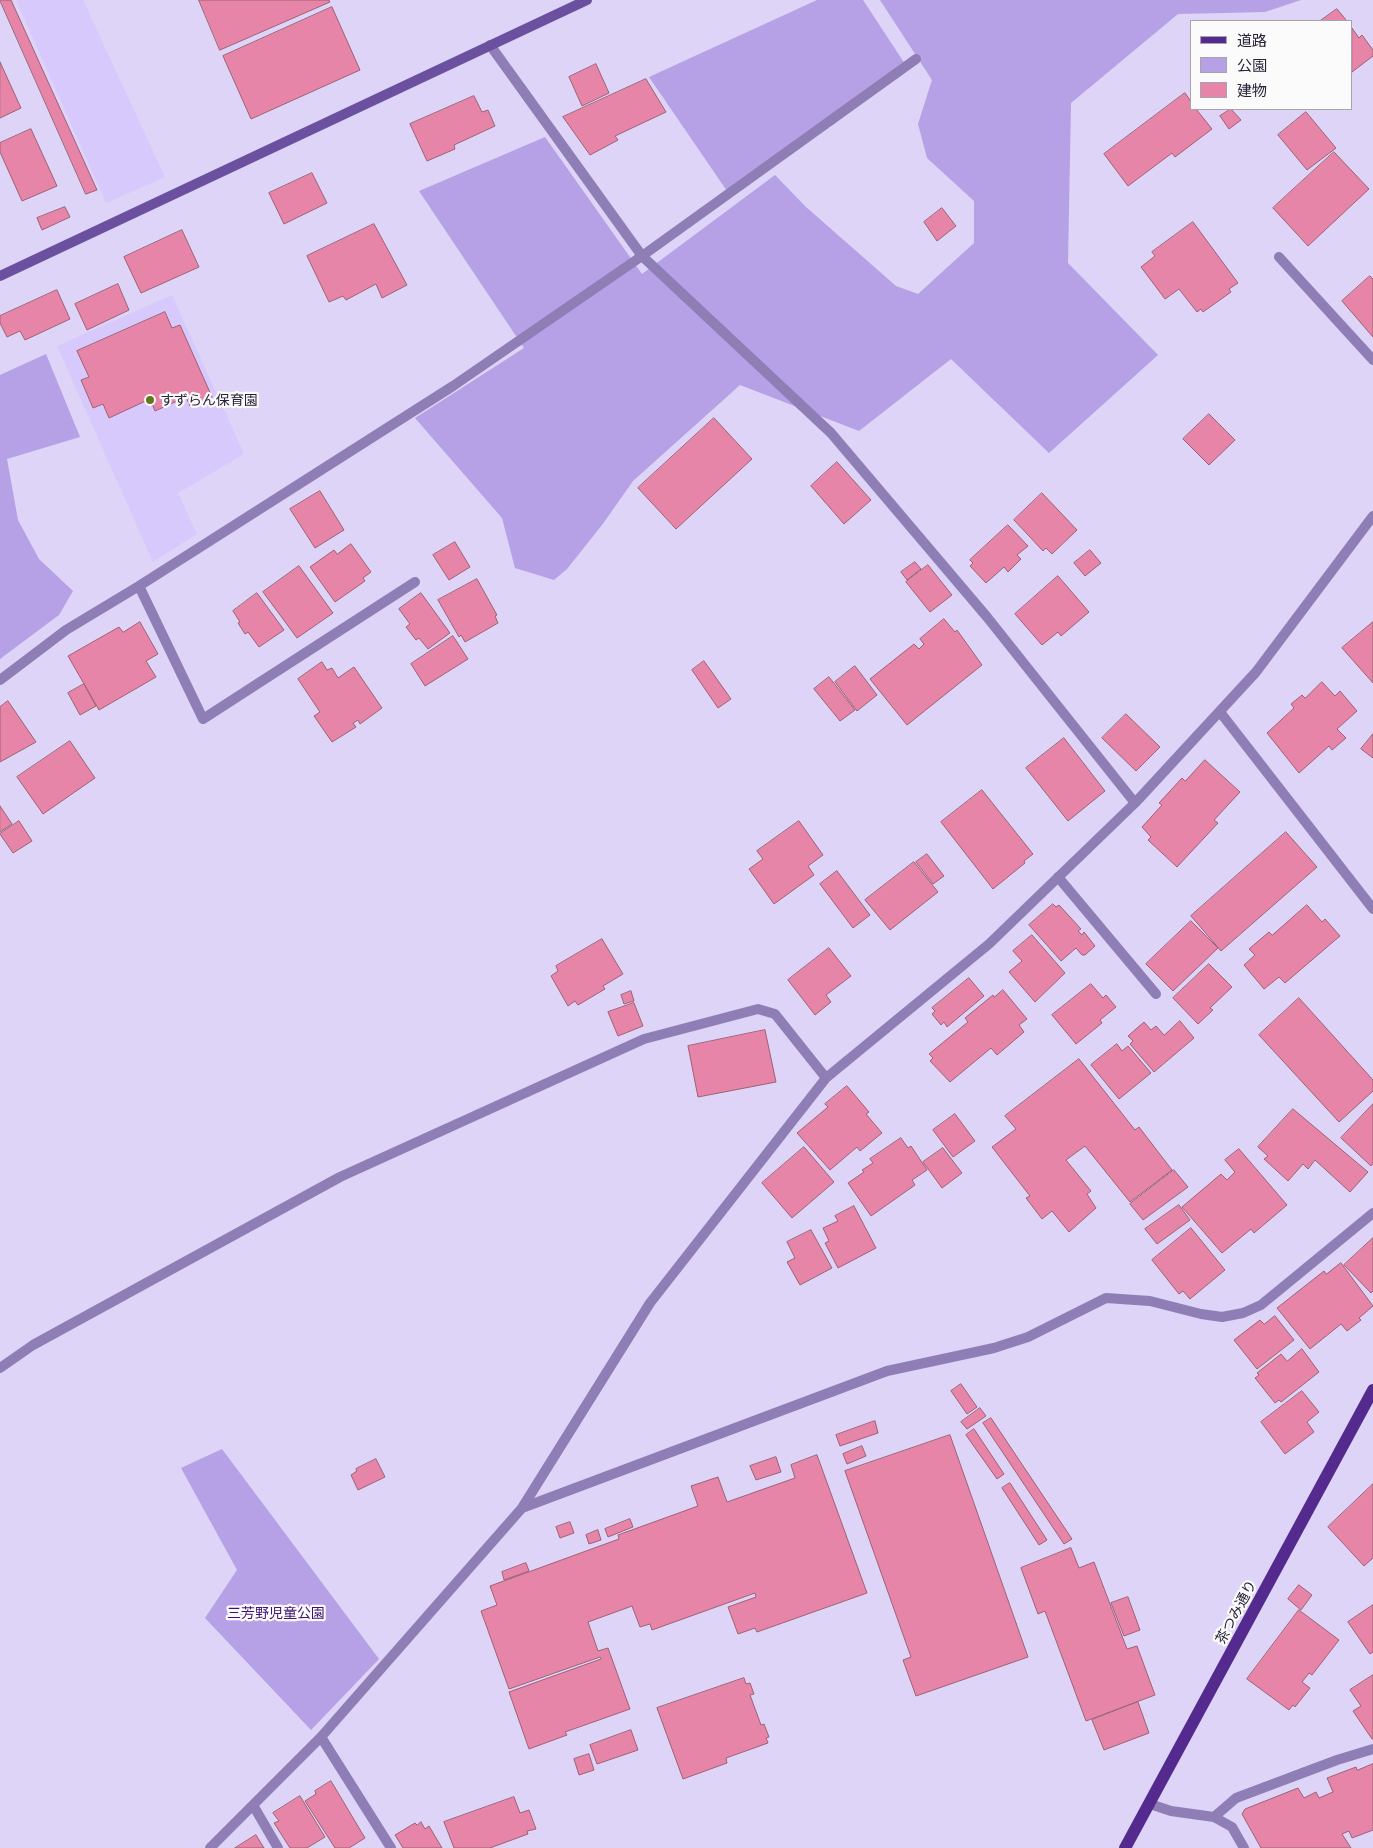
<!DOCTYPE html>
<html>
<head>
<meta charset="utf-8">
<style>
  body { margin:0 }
  #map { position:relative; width:1373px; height:1848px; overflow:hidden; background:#ddd4f7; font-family:"Exo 2","Noto Sans JP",sans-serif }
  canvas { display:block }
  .legend { position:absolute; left:1190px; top:20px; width:162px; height:90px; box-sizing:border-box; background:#fbfbfb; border:1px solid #a7a4ad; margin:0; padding:6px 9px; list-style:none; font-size:15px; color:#292238 }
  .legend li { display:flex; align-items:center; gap:10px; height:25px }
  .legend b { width:25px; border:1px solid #a7a4ad }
</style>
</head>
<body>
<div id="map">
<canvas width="1373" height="1848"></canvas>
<ul class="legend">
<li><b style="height:6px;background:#542a8f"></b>道路</li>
<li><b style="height:14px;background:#b6a0e6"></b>公園</li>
<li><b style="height:14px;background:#e685a7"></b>建物</li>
</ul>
</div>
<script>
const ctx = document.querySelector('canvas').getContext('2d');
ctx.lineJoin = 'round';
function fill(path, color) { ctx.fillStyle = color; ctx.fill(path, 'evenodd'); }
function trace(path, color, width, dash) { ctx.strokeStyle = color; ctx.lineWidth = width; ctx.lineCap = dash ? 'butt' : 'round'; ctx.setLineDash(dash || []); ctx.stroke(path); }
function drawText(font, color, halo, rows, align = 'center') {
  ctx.font = font + ' "Exo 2","Noto Sans JP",sans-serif'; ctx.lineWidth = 4.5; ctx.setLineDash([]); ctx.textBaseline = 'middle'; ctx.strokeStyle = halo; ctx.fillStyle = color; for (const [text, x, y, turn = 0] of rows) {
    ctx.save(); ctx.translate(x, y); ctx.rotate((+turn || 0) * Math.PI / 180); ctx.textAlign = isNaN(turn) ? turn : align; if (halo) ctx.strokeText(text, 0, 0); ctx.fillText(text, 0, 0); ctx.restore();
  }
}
fill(new Path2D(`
  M16,0H83L165,177L106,203Z
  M172,295L244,454L178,493L197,534L153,562L57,346Z`), '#d8c9fd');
fill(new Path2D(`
  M817,0H863L905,64L727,191L649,77Z
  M880,0H1301L1265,12L1178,14L1071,103L1068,263L1158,355L1049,453L951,359L859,431L740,385L633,481L602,525L567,569L554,580L515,568L502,518L415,418L524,348L419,191L545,137L642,274L775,175L806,207L896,286L918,294L974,243V201L927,158L918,124L932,80Z
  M46,354L80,437L7,459L18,520L39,559L73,591L59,615L0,659V375Z
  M222,1449L379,1659L311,1730L205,1618L237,1570L181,1468Z`), '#b6a0e6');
const building = new Path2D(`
  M0,0H11L97,190L86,194Z
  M199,0H329L330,2L220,50Z
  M332,7L360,70L251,119L223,56Z
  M1337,9L1347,21H1320Z
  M1352,28L1359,38L1362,35L1373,50V56L1352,72Z
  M0,62L21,108L0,118Z
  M596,64L609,93L582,106L569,77Z
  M646,79L666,112L615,136L618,140L590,155L563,117Z
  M1185,93L1192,103V109H1196L1212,129L1175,157L1172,153L1128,186L1104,154Z
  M474,96L482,112L488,110L495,126L454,145L455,149L427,161L410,124Z
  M1231,109L1241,120L1229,129L1220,116Z
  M1306,112L1336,148L1307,170L1278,135Z
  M31,129L57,186L22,201L0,152V143Z
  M1334,152L1369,189L1308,246L1273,208Z
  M312,173L327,203L284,224L269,193Z
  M65,207L70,217L42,230L37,218Z
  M942,208L956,226L937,241L924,222Z
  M1193,222L1238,283L1229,289L1231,292L1203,312L1201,309L1197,312L1179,289L1165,299L1141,267L1155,256L1152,252Z
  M374,224L407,285L382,298L376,284L346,300L343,296L329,302L307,256Z
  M182,230L199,267L141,293L124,257Z
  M1370,276L1373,279V337L1342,301Z
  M118,284L129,310L87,330L75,304Z
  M57,290L70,319L25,340L20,331L7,337L0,323V316Z
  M165,312L172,328L180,325L212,397L190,406L186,397L155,411L150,399L109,418L103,404L93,408L81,380L89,377L77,351Z
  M1209,414L1235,440L1209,465L1183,439Z
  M714,418L752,459L676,529L638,488Z
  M837,462L871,500L844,524L811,486Z
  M320,491L344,530L315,548L290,509Z
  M1042,493L1077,530L1052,554L1046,548L1043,551L1014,520Z
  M1008,525L1028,546L1017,555L1021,559L1008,572L1004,567L986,583L970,566L973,563L970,560Z
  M455,542L470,567L449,580L433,555Z
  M351,544L371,572L363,578L365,581L335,602L310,567L334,550L337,554Z
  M1090,550L1101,563L1085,576L1074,563Z
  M915,562L921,569L907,580L901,572Z
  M928,565L952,595L930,612L906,582Z
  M299,566L333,613L297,638L263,592Z
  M1058,576L1089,612L1061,636L1058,632L1042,645L1015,614Z
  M477,579L497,615L495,616L498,623L465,642L461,635L459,637L438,600Z
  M257,593L284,630L259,647L248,632L245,634L238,623L240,622L233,611Z
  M421,593L450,633L428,649L419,638L416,640L406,627L410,624L399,609Z
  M944,619L955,632L957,630L982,665L907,725L870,679L914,644L919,649L924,644L920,639Z
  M140,622L158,654L146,661L156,677L99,710L68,656L119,627L123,632Z
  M1373,622V683L1342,648Z
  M453,636L468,659L425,686L411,664Z
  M704,661L731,699L718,708L692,670Z
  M322,662L327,670L332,668L338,678L354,667L382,708L360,724L358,720L353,723L356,727L332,742L314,716L320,712L298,679Z
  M855,666L877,695L857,711L835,682Z
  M829,677L855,710L840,721L814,689Z
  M1322,682L1335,696L1340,691L1357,711L1337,729L1346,738L1332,750L1329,746L1299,773L1267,733L1294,708L1291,704L1302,695L1305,698Z
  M84,684L96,706L80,715L68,693Z
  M8,701L36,742L0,762V707Z
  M1126,714L1160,747L1136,771L1102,738Z
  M1373,734V758L1361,749Z
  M1064,738L1105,791L1068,821L1026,768Z
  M70,741L95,778L43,814L17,777Z
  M1205,760L1240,792L1214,820L1218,823L1177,867L1148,840L1151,837L1142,827L1162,805L1159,803L1182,778L1185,781Z
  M982,790L1033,854L1024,861L1025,863L993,889L941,822Z
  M0,806L12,824L0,832Z
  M19,821L32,841L13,853L0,834Z
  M799,821L823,855L808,866L814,875L774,904L749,869L763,859L757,851Z
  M1286,832L1317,867L1221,951L1191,916Z
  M927,854L944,876L933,884L916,862Z
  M914,862L938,892L890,930L865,900Z
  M837,871L870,915L853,928L820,884Z
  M1053,904L1056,907L1059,905L1081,929L1078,931L1082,935L1084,932L1095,946L1085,955H1082L1076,948L1061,961L1029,925Z
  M1307,905L1322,922L1325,919L1340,936L1285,983L1279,977L1264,989L1244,965L1255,955L1249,949L1269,932L1272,935Z
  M1191,921L1218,948L1173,991L1146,964Z
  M1032,935L1065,973L1035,1002L1009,972L1022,961L1013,951Z
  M602,939L623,974L603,986L605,989L578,1005L575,1001L568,1006L551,976L558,971L556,966Z
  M829,948L851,976L826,995L831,1002L815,1015L788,980Z
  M1209,964L1232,987L1210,1008L1213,1010L1198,1024L1173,998Z
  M969,978L984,996L947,1027L944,1022L941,1025L932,1014L935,1011L932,1008Z
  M1091,984L1103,998L1106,995L1116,1007L1100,1020L1102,1023L1076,1044L1052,1015Z
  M1003,990L1027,1019L1019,1025L1024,1032L997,1055L991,1048L950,1082L930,1061L933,1058L929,1054L968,1022L965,1018L993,995L994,997Z
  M631,991L634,1001L624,1004L621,995Z
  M1299,998L1373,1080V1091L1339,1122L1259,1035Z
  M634,1003L643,1026L618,1036L608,1012Z
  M1180,1021L1194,1038L1154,1072L1130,1044L1133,1041L1128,1036L1144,1022L1151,1030L1156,1026L1164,1035Z
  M765,1030L776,1082L698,1097L688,1046Z
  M1117,1044L1122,1051L1128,1046L1151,1073L1119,1099L1091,1065Z
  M1079,1059L1135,1130L1139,1127L1172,1170L1130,1202L1085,1146L1066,1160L1091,1191L1087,1194L1096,1208L1069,1232L1052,1211L1042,1219L1026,1198L1030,1196L992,1147L1016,1129L1005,1116Z
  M847,1086L869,1112L866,1114L882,1133L860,1151L857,1147L830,1170L797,1133L828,1107L825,1104Z
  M1373,1104V1163L1371,1166L1341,1138Z
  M1293,1109L1368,1172L1350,1192L1315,1160L1308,1169L1303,1164L1288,1181L1264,1159L1268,1156L1258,1147Z
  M955,1114L975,1141L953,1157L933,1130Z
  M901,1138L908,1148L911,1146L927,1170L912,1180L915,1185L871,1216L848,1183L864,1172L862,1170L873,1163L870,1159Z
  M804,1147L834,1182L792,1218L762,1183Z
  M943,1148L962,1173L942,1188L923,1162Z
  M1239,1149L1287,1205L1254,1233L1251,1229L1222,1253L1182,1207L1221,1174L1227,1180L1235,1172L1225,1160Z
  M1174,1170L1188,1187L1143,1220L1130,1204Z
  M1179,1205L1190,1220L1157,1244L1145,1229Z
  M854,1206L876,1248L838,1268L825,1243L829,1241L823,1228L838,1221L835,1216Z
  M1191,1228L1225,1270L1190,1299L1183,1291L1179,1294L1152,1260Z
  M811,1230L832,1268L800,1285L787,1262L795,1258L787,1242Z
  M1373,1238V1291L1371,1293L1344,1265Z
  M1341,1263L1373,1306L1359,1318L1361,1320L1347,1331L1341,1324L1310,1349L1277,1308L1324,1271L1326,1274Z
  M1275,1316L1294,1340L1257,1369L1234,1340L1260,1320L1264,1324Z
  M1302,1349L1319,1372L1281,1402L1279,1400L1275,1403L1255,1378L1259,1375L1257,1373L1281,1354L1287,1361Z
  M961,1384L977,1407L967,1414L951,1391Z
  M1302,1391L1319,1412L1307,1422L1314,1432L1285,1454L1261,1422Z
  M980,1408L986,1416L967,1429L961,1422Z
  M991,1418L1072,1539L1064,1544L983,1423Z
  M875,1421L878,1433L840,1446L836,1435Z
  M974,1429L1004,1474L997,1479L966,1435Z
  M950,1435L1028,1657L916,1696L903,1660L911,1657L845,1471Z
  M862,1446L866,1456L847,1464L843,1454Z
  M817,1455L867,1593L757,1632L755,1628L738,1634L728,1607L756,1597L755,1593L652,1630L650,1624L640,1627L632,1606L588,1622L598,1651L608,1648L630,1709L565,1732L567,1735L529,1749L509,1692L601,1659L600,1657L509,1689L481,1611L497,1605L490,1586L619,1539L618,1535L698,1506L691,1486L718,1477L727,1502L795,1478L791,1465Z
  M776,1457L781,1472L756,1480L750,1466Z
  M376,1459L385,1477L358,1490L351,1475L357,1471L356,1469Z
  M1010,1483L1047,1540L1039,1545L1002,1488Z
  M1373,1484V1558L1364,1566L1328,1527Z
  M630,1519L633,1527L608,1537L605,1529Z
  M570,1522L574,1533L560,1538L556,1527Z
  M598,1530L601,1540L589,1544L586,1535Z
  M1071,1548L1079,1568L1094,1562L1127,1649L1137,1646L1155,1695L1086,1721L1045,1611L1038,1614L1021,1568Z
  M526,1563L529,1571L504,1580L502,1572Z
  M1299,1585L1312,1595L1301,1610L1288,1599Z
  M1128,1597L1140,1630L1124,1636L1111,1603Z
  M1373,1605V1652L1370,1654L1348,1622Z
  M1299,1610L1339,1640L1312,1675L1309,1673L1302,1682L1310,1688L1295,1707L1293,1705L1289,1710L1247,1679Z
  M1373,1675V1739H1372L1353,1711L1361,1706L1350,1690Z
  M744,1678L746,1684L750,1683L754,1694L750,1695L761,1725L764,1724L769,1737L766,1738L768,1743L726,1758L727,1763L683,1779L657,1708Z
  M1138,1702L1149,1733L1104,1750L1092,1720Z
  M631,1730L638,1750L597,1764L590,1745Z
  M589,1754L594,1770L579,1775L574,1759Z
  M1373,1764V1830L1352,1838L1349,1831L1342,1834L1351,1848H1261L1242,1814L1245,1809L1298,1788L1304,1798L1316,1792L1319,1798L1333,1792L1327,1778L1356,1767L1357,1770Z
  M331,1781L365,1838L349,1848H335L305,1801L316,1794L315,1791Z
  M300,1796L325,1837L307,1848H290L274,1823L279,1821L273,1813Z
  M514,1797L520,1813L529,1810L536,1829L527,1831L528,1834L490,1848H454L444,1822Z
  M421,1822L425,1829L429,1826L442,1848H403L395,1835L415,1823L417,1825Z
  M256,1835L264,1848H235Z`);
fill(building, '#e685a7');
trace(building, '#9d6175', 1);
trace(new Path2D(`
  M1058,877L1156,994`), '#8f7eb5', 10);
trace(new Path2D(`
  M490,45L642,256L831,433L987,617L1135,803
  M1279,257L1373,360
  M139,586L203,719L415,582
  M0,680L66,630L139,586L453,386L642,256L916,59
  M1220,712L1373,909
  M0,1368L33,1345L340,1177L644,1039L758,1009L775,1014L826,1078
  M522,1508L887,1371L994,1348L1028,1337L1106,1298L1150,1301L1201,1314L1222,1317L1243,1313L1261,1305L1373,1213
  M321,1737L391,1848
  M1150,1804L1171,1811L1214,1817L1232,1827L1244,1848
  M253,1805L278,1848
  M1214,1817L1236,1798L1337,1760L1373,1749
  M210,1848L321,1737L522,1508L650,1303L826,1078L989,944L1135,803L1256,672L1373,516`), '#8f7eb5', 10);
trace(new Path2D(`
  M0,276L587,0`), '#6c50a0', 10);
trace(new Path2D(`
  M1125,1848L1373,1390`), '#542a8f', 12);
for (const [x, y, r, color] of [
  [150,400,5,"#66731f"]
]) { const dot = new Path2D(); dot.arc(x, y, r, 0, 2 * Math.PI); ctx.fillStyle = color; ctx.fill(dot); trace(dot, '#fbfbfb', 2); }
drawText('14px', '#292238', '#fbfbfb', [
  ["すずらん保育園",160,400]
], 'left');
drawText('14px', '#292238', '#fbfbfb', [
  ["茶つみ通り",1236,1612,-62]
]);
drawText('14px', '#401075', '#fbfbfb', [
  ["三芳野児童公園",276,1613]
]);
</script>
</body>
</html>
